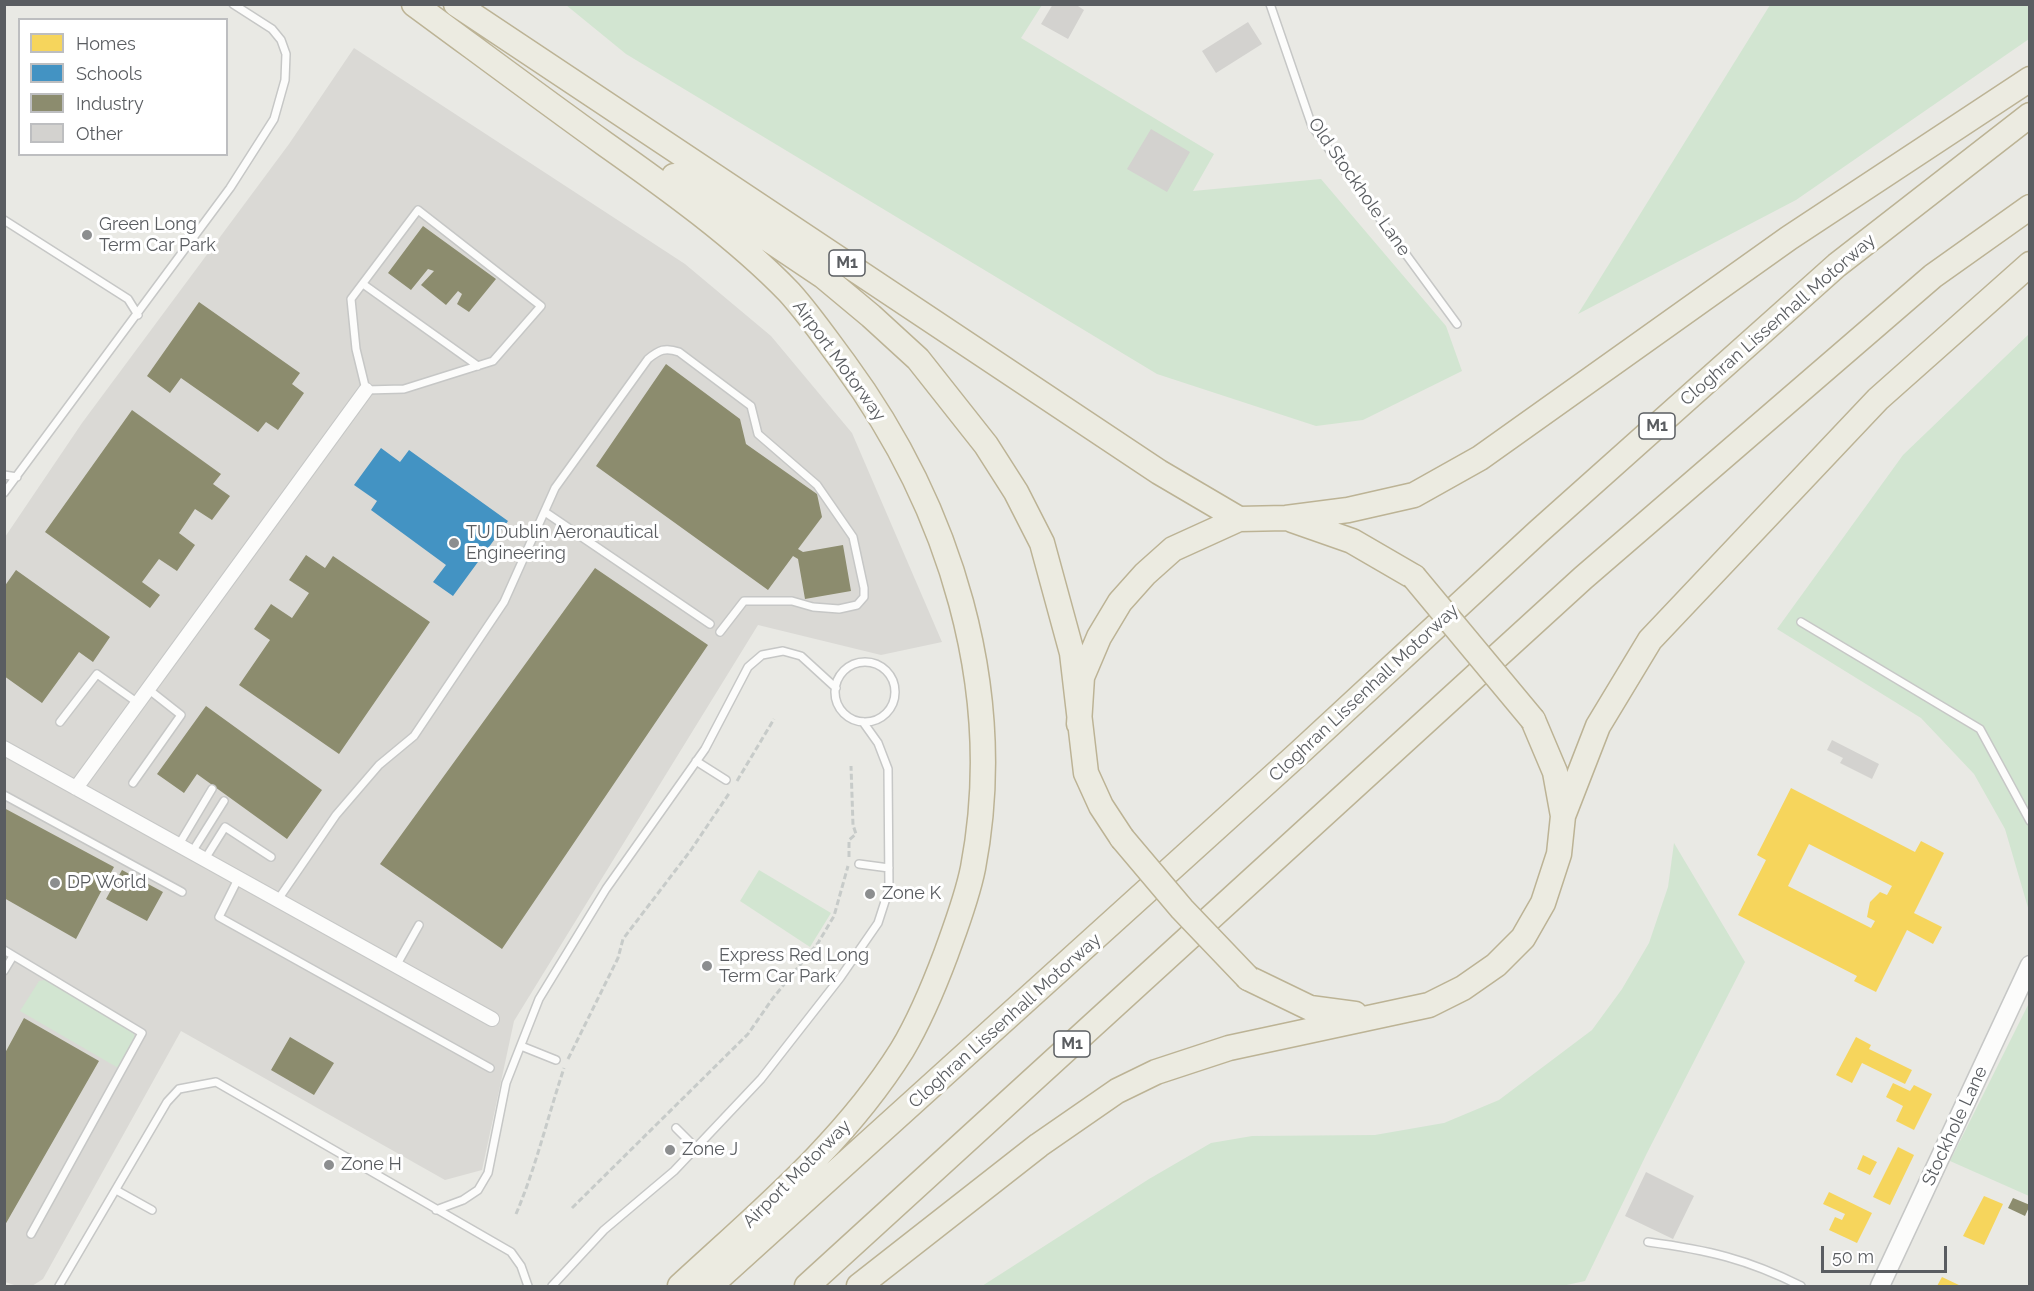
<!DOCTYPE html>
<html>
<head>
<meta charset="utf-8">
<style>
  body { margin:0 }
  #map { position:relative; width:2034px; height:1291px; overflow:hidden; background:#e9e9e4; font-family:Raleway,sans-serif }
  canvas { display:block }
  .frame { position:absolute; inset:0; border:6px solid #5a5d61; pointer-events:none }
  .legend { position:absolute; left:18px; top:18px; width:210px; height:138px; box-sizing:border-box; background:#fff; border:2px solid #bdbec0; margin:0; padding:8px 10px; list-style:none; font-size:18px; color:#5a5d61 }
  .legend li { display:flex; align-items:center; gap:12px; height:30px }
  .legend b { width:30px; border:2px solid #bdbec0 }
  .scale { position:absolute; left:1821px; top:1246px; width:126px; height:27px; box-sizing:border-box; border:3px solid #5a5d61; border-top:0; padding-left:8px; font-size:18px; line-height:21px; white-space:nowrap; color:#5a5d61; -webkit-text-stroke:4px #fff; paint-order:stroke }
</style>
</head>
<body>
<div id="map">
<canvas width="2034" height="1291"></canvas>
<div class="frame"></div>
<ul class="legend">
<li><b style="height:16px;background:#f6d55c"></b>Homes</li>
<li><b style="height:16px;background:#4393c3"></b>Schools</li>
<li><b style="height:16px;background:#8c8c6e"></b>Industry</li>
<li><b style="height:16px;background:#d3d2cf"></b>Other</li>
</ul>
<div class="scale">50 m</div>
</div>
<script>
const ctx = document.querySelector('canvas').getContext('2d');
ctx.lineJoin = 'round';
function fill(path, color) { ctx.fillStyle = color; ctx.fill(path, 'evenodd'); }
function trace(path, color, width, dash) { ctx.strokeStyle = color; ctx.lineWidth = width; ctx.lineCap = dash ? 'butt' : 'round'; ctx.setLineDash(dash || []); ctx.stroke(path); }
function drawText(font, color, halo, rows, align = 'center') {
  ctx.font = font + ' Raleway,sans-serif'; ctx.lineWidth = 6; ctx.setLineDash([]); ctx.textBaseline = 'middle'; ctx.strokeStyle = halo; ctx.fillStyle = color; for (const [text, x, y, turn = 0] of rows) {
    ctx.save(); ctx.translate(x, y); ctx.rotate((+turn || 0) * Math.PI / 180); ctx.textAlign = isNaN(turn) ? turn : align; if (halo) ctx.strokeText(text, 0, 0); ctx.fillText(text, 0, 0); ctx.restore();
  }
}
fill(new Path2D(`
  M354,48L685,264L771,336L852,433L942,642L881,655L758,625L514,1021L482,1170L445,1180L181,1031L43,1279L32,1286H17L5,1282V537L82,423L289,144Z`), '#dad9d5');
fill(new Path2D(`
  M566,5H1042L1021,38L1214,154L1193,191L1321,179L1446,326L1462,371L1363,420L1316,426L1157,374L626,54Z
  M1770,5H2029V39L1796,200L1578,314Z
  M2029,334V911L2005,829L1974,774L1921,718L1777,629L1903,455Z
  M1674,843L1745,962L1647,1153L1585,1281L1562,1286H982L1149,1179L1211,1143L1252,1136L1375,1135L1444,1123L1499,1100L1592,1030L1622,989L1649,943L1668,887Z
  M759,870L831,913L810,947L740,901Z
  M50,979L132,1029L135,1038L120,1069L20,1011L39,981Z
  M2029,1003V1196L1950,1161Z`), '#d2e5d1');
fill(new Path2D(`
  M1791,788L1915,852L1921,841L1944,853L1914,913L1942,927L1933,944L1907,930L1876,992L1854,981L1857,976L1738,915L1766,860L1757,855ZM1809,844L1892,886L1887,895L1880,892L1870,902L1867,917L1875,921L1871,928L1788,886Z
  M1856,1037L1871,1045L1869,1049L1912,1070L1905,1084L1862,1063L1852,1083L1836,1075Z
  M1893,1083L1910,1091L1914,1085L1932,1094L1914,1130L1896,1121L1903,1106L1886,1097Z
  M1898,1147L1914,1155L1890,1205L1873,1197Z
  M1863,1155L1877,1162L1870,1175L1857,1169Z
  M1829,1192L1872,1213L1857,1243L1829,1230L1835,1217L1842,1220L1845,1214L1823,1204Z
  M1984,1196L2003,1204L1984,1245L1963,1236Z
  M1942,1277L1961,1286H1937Z`), '#f6d55c');
fill(new Path2D(`
  M381,448L400,462L409,450L508,521L453,596L433,582L446,565L371,510L377,501L354,485Z`), '#4393c3');
fill(new Path2D(`
  M423,226L496,279L469,312L457,304L462,294L458,291L446,305L421,285L434,271L428,269L411,290L388,273Z
  M199,302L300,373L292,384L304,393L278,430L266,422L258,432L181,378L170,393L147,376Z
  M666,364L740,419L746,444L817,494L822,517L798,549L803,552L843,545L851,591L805,599L798,559L793,556L768,590L596,466Z
  M132,410L221,474L213,484L230,496L212,520L195,509L179,533L195,545L177,571L159,559L142,582L160,595L150,608L45,532Z
  M306,555L325,568L333,556L430,622L339,754L239,685L270,640L254,629L271,604L292,618L309,593L289,580Z
  M595,568L708,645L502,949L380,864Z
  M16,570L110,637L93,662L79,652L42,703L4,676V587Z
  M206,706L322,790L287,839L197,774L184,793L157,774Z
  M4,808L114,867L76,939L4,898Z
  M122,870L163,892L147,921L106,899Z
  M24,1018L99,1061L5,1225V1053Z
  M290,1037L334,1063L314,1095L271,1070Z
  M2013,1198L2030,1205L2025,1216L2008,1208Z`), '#8c8c6e');
fill(new Path2D(`
  M1053,4H1075L1084,10L1068,39L1041,24Z
  M1248,22L1262,44L1216,73L1202,51Z
  M1151,129L1190,152L1167,192L1127,169Z
  M1832,740L1879,764L1872,779L1840,763L1843,758L1827,750Z
  M1646,1172L1694,1196L1673,1239L1625,1216Z`), '#d3d2cf');
const lane = new Path2D(`
  M1270,4L1312,126L1457,324
  M418,210L541,306L493,361L404,389L366,390L356,349L351,299Z
  M4,220L128,299L138,315
  M363,284L478,366
  M4,475L17,477
  M4,493L230,188L274,119L285,80L286,54L281,40L272,29L233,4
  M545,512L710,624
  M1801,622L1980,729L2030,821
  M835 692a30 30 0 1 1 60 0a30 30 0 1 1-60 0Z
  M60,722L97,674L138,703
  M696,761L726,780
  M133,783L181,715L148,689
  M4,795L182,892
  M178,846L212,789
  M192,852L224,801
  M205,859L225,827L271,857
  M859,864L889,868
  M238,879L219,917L490,1068
  M277,901L336,815L379,765L414,736L504,602L555,488L648,359C659,350 665,347 679,352L751,406L758,434L817,485L853,537L864,588V597L857,605L839,609L813,607L792,601H744L720,632
  M4,950L142,1033L31,1234
  M396,966L419,925
  M4,971L13,956
  M521,1046L556,1060
  M676,1128L696,1148
  M116,1190L152,1210
  M436,1210L463,1200L478,1190L488,1173L506,1083L539,999L606,889L705,749L748,667L762,655L783,651L801,656L836,688
  M1648,1242C1708,1250 1747,1259 1801,1286
  M59,1286L167,1102L179,1089L216,1082L511,1252L521,1266L528,1286
  M552,1286L604,1230L674,1171L761,1079L840,978L878,923L889,889L888,769L878,743L863,722`);
const street = new Path2D(`
  M4,748L492,1019
  M76,788L366,390`);
const secondary = new Path2D(`
  M1880,1286L2030,965`);
const highway = new Path2D(`
  M414,4C478,51 541,98 605,144C666,187 737,238 789,292C809,314 826,339 844,363C950,507 1007,689 973,868C967,898 956,926 946,954C934,986 920,1020 902,1050C844,1143 759,1213 680,1286
  M456,4L1159,472L1239,519
  M674,176L823,276L871,316L918,359L986,445L1016,492L1042,543L1072,653L1086,773L1101,806L1122,838
  M1292,520L1352,541L1414,577
  M1533,720L1555,772L1563,816
  M1079,724L1082,677L1099,637L1120,602L1145,574L1173,549L1239,519L1286,518L1348,510L1414,495L1480,458L1789,238L2030,79
  M1248,978L1310,1008L1355,1014
  M710,1286L1298,754L1538,532L1837,265L2030,115
  M807,1286L1583,578L1933,276L2030,207
  M859,1286L1039,1145L1117,1091L1156,1072L1229,1048L1429,1005L1463,988L1496,965L1523,938L1543,903L1559,854L1563,816L1598,726L1650,640L1878,399L2030,264`);
trace(lane, '#c6c7c6', 10);
trace(street, '#c6c7c6', 16);
trace(secondary, '#c6c7c6', 21);
trace(highway, '#bcb395', 27);
trace(new Path2D(`
  M737,781L774,719
  M849,857V840L856,834L853,825L851,766
  M568,1059L618,958L623,939L691,850L730,792
  M572,1208L748,1034L773,998L818,943L834,916L848,866
  M516,1214C536,1167 548,1116 564,1068`), '#c7cbc9', 3, [6, 3]);
trace(lane, '#fcfcfb', 7);
trace(street, '#fcfcfb', 14);
trace(secondary, '#fcfcfb', 18);
trace(highway, '#ecebe1', 24);
const highwayBridge = new Path2D(`
  M1414,577L1533,720
  M1122,838L1182,909L1248,978`);
trace(highwayBridge, '#bcb395', 27, []);
trace(highwayBridge, '#ecebe1', 24);
for (const [x, y, r, color] of [
  [87,235,6,"#8c8e8f"],
  [454,543,6,"#8c8e8f"],
  [55,883,6,"#8c8e8f"],
  [870,894,6,"#8c8e8f"],
  [707,966,6,"#8c8e8f"],
  [670,1150,6,"#8c8e8f"],
  [329,1165,6,"#8c8e8f"]
]) { const dot = new Path2D(); dot.arc(x, y, r, 0, 2 * Math.PI); ctx.fillStyle = color; ctx.fill(dot); trace(dot, '#fff', 2); }
for (const [x, y, w] of [
  [847,263,36],
  [1657,426,36],
  [1072,1044,36]
]) { const box = new Path2D(); box.roundRect(x - w / 2, y - 13, w, 26, 4.5); ctx.fillStyle = '#fff'; ctx.fill(box); trace(box, '#5a5d61', 1.5); }
drawText('bold 16px', '#5a5d61', null, [
  ["M1",847,263],
  ["M1",1657,426],
  ["M1",1072,1044]
]);
drawText('18px', '#5a5d61', '#fff', [
  ["Old Stockhole Lane",1359,187,55],
  ["Cloghran Lissenhall Motorway",1778,320,-41],
  ["Airport Motorway",839,361,54],
  ["Cloghran Lissenhall Motorway",1364,693,-43],
  ["Cloghran Lissenhall Motorway",1005,1021,-42],
  ["Stockhole Lane",1955,1126,-65],
  ["Airport Motorway",797,1174,-45]
]);
drawText('18px', '#5a5d61', '#fff', [
  ["Green Long",99,225],
  ["Term Car Park",99,246],
  ["TU Dublin Aeronautical",466,533],
  ["Engineering",466,554],
  ["DP World",67,883],
  ["Zone K",882,894],
  ["Express Red Long",719,956],
  ["Term Car Park",719,977],
  ["Zone J",682,1150],
  ["Zone H",341,1165]
], 'left');
</script>
</body>
</html>
